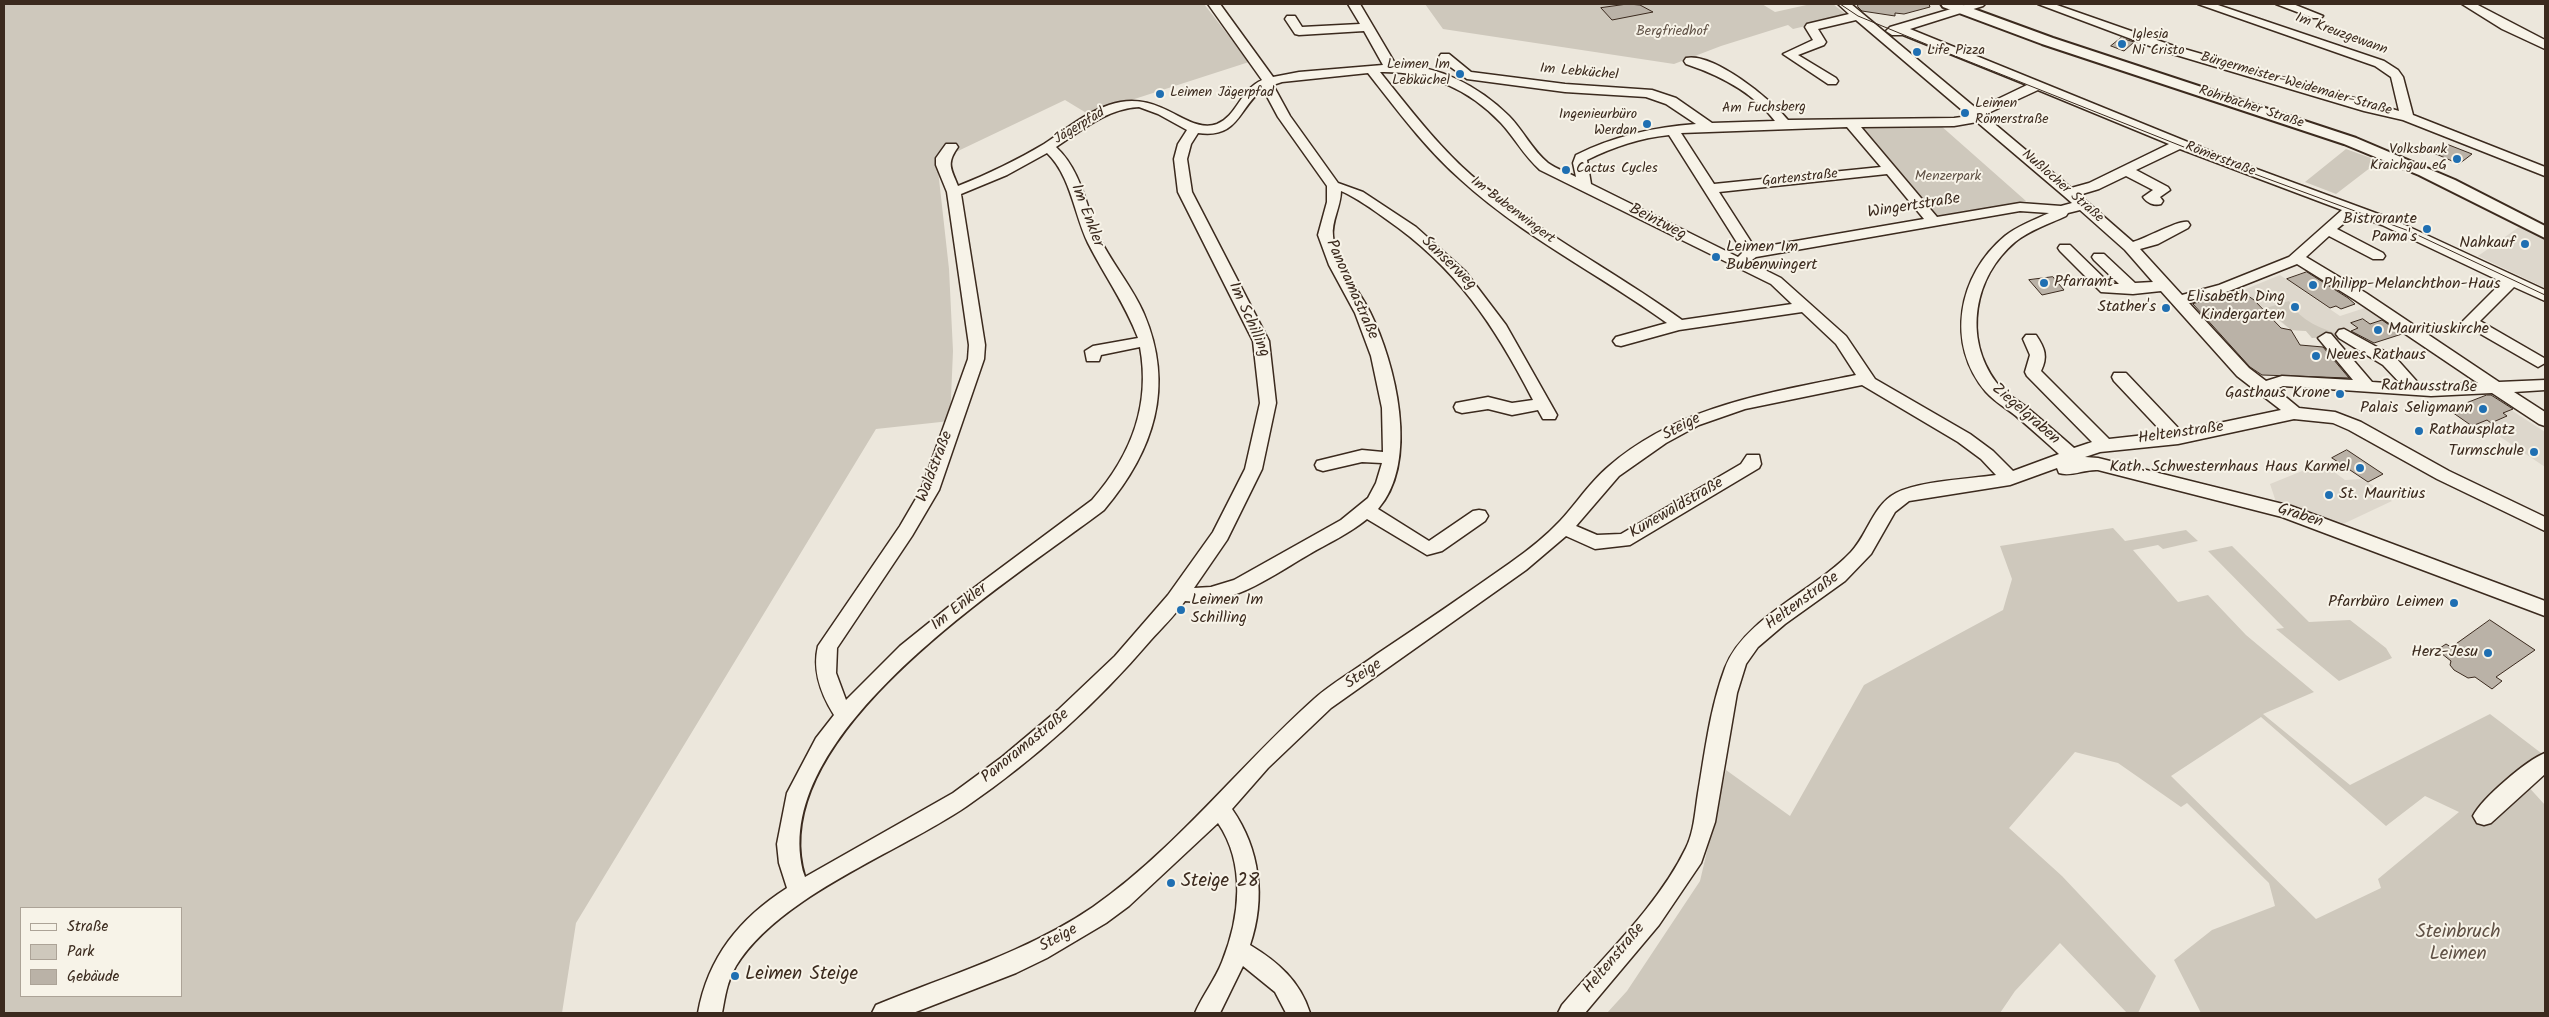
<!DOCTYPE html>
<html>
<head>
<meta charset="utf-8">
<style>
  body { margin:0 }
  #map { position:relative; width:2549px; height:1017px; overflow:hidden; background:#ece7dc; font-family:Kalam,sans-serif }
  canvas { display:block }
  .frame { position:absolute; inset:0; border:5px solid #3b2a1e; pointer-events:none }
  .legend { position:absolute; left:20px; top:907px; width:162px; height:90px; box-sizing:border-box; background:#f7f3e8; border:1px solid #aca397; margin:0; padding:6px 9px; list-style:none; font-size:15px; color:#3b2a1e }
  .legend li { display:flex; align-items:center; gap:10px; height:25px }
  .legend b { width:25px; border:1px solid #aca397 }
</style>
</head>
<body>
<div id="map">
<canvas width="2549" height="1017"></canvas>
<div class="frame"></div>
<ul class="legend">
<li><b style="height:6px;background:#f7f3e8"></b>Straße</li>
<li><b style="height:14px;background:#cec8bc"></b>Park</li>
<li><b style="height:14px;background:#bab2a7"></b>Gebäude</li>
</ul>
</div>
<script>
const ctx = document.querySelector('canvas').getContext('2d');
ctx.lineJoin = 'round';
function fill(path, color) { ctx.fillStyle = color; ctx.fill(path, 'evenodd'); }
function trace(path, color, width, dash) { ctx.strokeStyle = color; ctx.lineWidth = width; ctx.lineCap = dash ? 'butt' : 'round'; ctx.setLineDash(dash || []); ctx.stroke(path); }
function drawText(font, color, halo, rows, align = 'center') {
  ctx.font = font + ' Kalam,sans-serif'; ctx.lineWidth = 4; ctx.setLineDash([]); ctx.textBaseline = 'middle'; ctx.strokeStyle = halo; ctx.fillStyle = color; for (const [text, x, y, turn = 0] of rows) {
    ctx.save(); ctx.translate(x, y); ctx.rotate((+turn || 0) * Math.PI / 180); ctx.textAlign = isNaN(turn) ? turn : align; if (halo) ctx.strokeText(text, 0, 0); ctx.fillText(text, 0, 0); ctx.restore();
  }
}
fill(new Path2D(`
  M2519,227L2545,230V288L2478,256Z
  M2280,275L2340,316L2371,306L2389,318L2370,324L2363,319L2352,323L2358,328L2312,338L2306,331L2291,330L2241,291Z
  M2511,410L2545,432V467L2499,436L2472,426L2487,420L2491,423L2506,417L2503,413Z
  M2322,463L2345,480L2361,479L2374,486L2375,489L2392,501L2341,525L2306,510L2276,502L2270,484Z`), '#ddd7cc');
fill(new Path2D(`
  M4,4H1204L1249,62L1088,114L1065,100L937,161L949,269L953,351L950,421L876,429L576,923L562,1013H4ZM21,908H181V996H21Z
  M1425,4H1762L1775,12L1811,4H1833L1848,16L1793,29L1788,25L1721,46L1674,64L1443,29Z
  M1940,125L2026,201L1935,217L1859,128Z
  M2346,149L2379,161L2336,194L2305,182Z
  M2289,301C2301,322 2321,328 2343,336L2312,338L2306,331L2291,330L2266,308Z
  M2113,528L2125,541L2186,530L2198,541L2163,549L2158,545L2133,550L2178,602L2208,595L2246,635L2314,692L2263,714L2350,785L2490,714L2545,756L2525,783L2545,805V1013H2201L2174,960L2212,930L2275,906L2269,883L2187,803L2181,807L2118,763L2075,752L2009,828L2062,876L2156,976L2138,1013H2127L2060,943L2015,991L2000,1013H1607L1627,991L1700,881L1726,770L1790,816L1864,685L2003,610L2012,579L2000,546ZM2261,717L2386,826L2425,796L2459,812L2378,879L2381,888L2316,919L2171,776Z
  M2232,546L2309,622L2350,620L2386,648L2392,658L2339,681L2276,629L2284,628L2208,551Z`), '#cec8bc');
const building = new Path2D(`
  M1628,4L1640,5L1653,12L1612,20L1601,8Z
  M1858,4H1929L1930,7L1904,14L1895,13V16L1862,11L1858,7Z
  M2121,38L2134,42L2124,51L2111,46Z
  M2449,145L2472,154L2459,164L2436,154Z
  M2307,272L2348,298L2355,304L2341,309L2336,306L2330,308L2287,279Z
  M2053,277L2064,290L2042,295L2029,280Z
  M2241,291L2254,300L2281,328L2291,330L2300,345L2323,347L2349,378L2262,375L2250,367L2193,304Z
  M2363,319L2370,324L2382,320L2402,334L2374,343L2351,331L2358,328L2351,323Z
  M2487,395H2491L2513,409L2503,413L2507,416L2491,423L2487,420L2472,426L2449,410Z
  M2347,450L2383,474L2368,482L2332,458Z
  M2490,620L2535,650L2496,677L2502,681L2492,689L2475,677L2468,678L2454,670L2450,665L2451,661L2437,650L2446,644L2451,647Z`);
fill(building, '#bab2a7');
trace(building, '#3b2a1e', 1);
const minor = new Path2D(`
  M1208,4H1220L1273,77L1299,72L1383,65L1364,31L1299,35L1295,34L1285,19L1287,16H1295L1302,27L1360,24L1348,4H1360L1396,65C1438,65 1479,86 1509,116C1523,130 1532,150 1548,163C1556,169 1567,172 1576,177L1573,163L1576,155C1614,136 1654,127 1696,124L1666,104L1646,97L1565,92L1467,79L1441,60L1439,57L1441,54H1449L1471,72L1565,84L1652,90L1676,98L1712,123L1775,121C1753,92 1719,75 1686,64L1684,61L1686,58C1713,52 1772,100 1788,120L1954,118L1969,116L1856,20L1818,29L1826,42L1824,45L1798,55L1836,78L1838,81L1836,84H1828L1783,54L1813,40L1805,27L1807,24L1849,14L1838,4H1851L1977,109L2027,85L1903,35H1892L1886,31L1890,27L1968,4H1985L1983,6L1910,29L2232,160L2392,219L2545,290V301L2514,287L2480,321L2544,358L2545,363L2538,367L2465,325L2462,322L2502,282L2382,225L2354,215L2337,229L2383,253L2385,256L2383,259H2373L2329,236L2306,257L2366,293L2499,382L2545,380V390L2514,392L2545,412V426L2539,424L2492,393L2431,396L2283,386L2276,389L2299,408L2335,412L2361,422L2449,471L2545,517V531L2437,479L2349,430L2333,423L2294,419L2178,444L2100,452L2085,457L2098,458L2291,506L2545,601V616L2282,517L2098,470C2085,469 2071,477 2059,473L2057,468L2010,485L1909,501L1895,512L1871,554L1845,581L1785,624L1758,647L1746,664L1737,693L1715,822L1701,863L1659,925L1585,1013H1558L1562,1005C1603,957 1658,906 1686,848C1694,832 1695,812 1698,793C1705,752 1710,708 1725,668C1744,618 1814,591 1851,552C1868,534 1873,505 1896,493C1919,481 1969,479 1996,475L1981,459L1958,442L1862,385L1745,409L1699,425L1666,443L1619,476L1576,526L1597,535L1621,534L1741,464L1747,455H1759L1761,464L1759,468L1630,545L1595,549L1566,536L1526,570L1331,708L1268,768L1232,809C1260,849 1266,898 1250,945C1278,962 1300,981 1310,1013H1286L1275,992L1243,966L1220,1013H1195C1202,996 1215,980 1222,962C1240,918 1246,864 1218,823L1129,906L1106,923L1047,958L1016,973L913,1013H872L876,1005C949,975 1027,952 1093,907C1176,849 1239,766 1314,699C1333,682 1357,669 1377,654C1422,624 1466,594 1510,563C1527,551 1546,536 1560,521C1576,504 1590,482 1608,467C1678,406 1768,393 1856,375L1836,344L1802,312L1679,330L1621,346L1616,345L1613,341L1616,337L1667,323C1599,274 1522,236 1460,179C1425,148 1397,110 1368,73L1282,82L1273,85L1290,116L1338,183L1363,192L1416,227L1465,271L1506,325L1557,415L1555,419H1543L1538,410L1512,415L1488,409L1462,413L1456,411L1454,407L1456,403L1488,397L1512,403L1533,400C1495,326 1456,267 1386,219C1372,209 1357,198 1341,191C1341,206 1331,222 1333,236C1335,263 1358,288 1370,312C1395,363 1420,461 1378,509L1429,541L1473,511L1479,510L1485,511L1488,516L1485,521L1442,551L1427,555L1367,519C1349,534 1328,543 1308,555C1270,577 1231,607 1185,601C1175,615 1162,628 1150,641C1097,703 1035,759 967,806C898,853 780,895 736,966C727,981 725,997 722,1013H698C708,957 740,918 787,888L779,863L777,844L787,793L816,738L834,715C821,694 812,671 818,646L900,526L921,490L968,359L969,345L947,192L936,165V158L946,144H956L958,147C946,164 951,168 958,186C988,174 1017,160 1044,144C1065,130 1085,113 1109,105C1160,87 1186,135 1217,124C1237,116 1240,90 1262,80ZM1380,72C1427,71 1468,88 1501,123C1515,138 1524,156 1540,170L1771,284L1792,304L1682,320C1613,270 1535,231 1471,175C1437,145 1409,108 1380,72ZM1263,89L1278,117L1327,186V202L1318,235L1329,265L1355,313L1371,356L1382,408L1383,452L1362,450L1317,461L1315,465L1317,469L1323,471L1362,462L1382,463L1376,483L1368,498L1341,520L1234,580L1211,587L1194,588L1227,540L1262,469L1276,403L1269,341L1192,192L1187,159L1191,144L1198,133C1239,139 1238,108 1263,89ZM2038,90L2169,144L2089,183L2071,188L1984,115ZM1139,107L1158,114L1187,130L1178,144L1174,159L1178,192L1253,341L1260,403L1245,469L1213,532L1168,595L1115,656L1058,710L1002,757L953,793L805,877C761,736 1009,582 1104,510C1154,451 1175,387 1144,314C1133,288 1113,265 1100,239C1086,208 1082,171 1056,147C1082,130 1106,109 1139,107ZM1977,122L2064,196L2072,203L2061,206L2020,203L1937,217L1861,127L1954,126ZM1847,127L1881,167L1714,184L1681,133ZM1669,135L1743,252L1738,257L1591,184L1587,160C1613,147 1640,138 1669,135ZM2180,149L2342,210L2289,257L2219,285L2182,295L2140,249L2158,244L2188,228L2190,225L2188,222C2178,220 2147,238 2133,242L2079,195L2099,189L2126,176L2153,190L2143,197C2147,203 2154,206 2161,204L2163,201L2160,197L2170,190L2168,187L2136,170ZM1047,153C1071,176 1074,214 1088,243C1104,275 1125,303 1138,338L1093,346L1085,351L1087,361H1099L1101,355L1140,347C1151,406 1130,457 1092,500L951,605L900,646L846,700L836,673L837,648L912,536L939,490L984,359L985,345L961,194L1007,175ZM1887,174L1924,219L1755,248L1719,192ZM2080,210L2125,250L2153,282L2135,283L2104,254H2094L2092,257L2094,260L2119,284H2110L2070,245H2060L2058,248L2060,251L2101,292L2133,294L2161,291L2237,376L2281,410L2181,431L2126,373H2114L2112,377L2114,381L2163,433L2109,439L2041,371C2048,357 2045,348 2036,335H2026L2023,339L2030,355L2025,372L2027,376L2092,442L2074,448C2058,434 2042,420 2025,406C2015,399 2003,392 1996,382C1963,337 1974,277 2015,242C2030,230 2049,224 2066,216L2068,213ZM2020,211L2049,213C2034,220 2017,226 2005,236C1958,275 1945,344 1986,392C1995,402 2006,408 2016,416C2031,429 2045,441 2059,454L2013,471L1993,451L1970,434L1875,379L1846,336L1781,278L1749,262L1756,257ZM2297,264L2355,300L2478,383L2420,385L2395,357L2344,329L2339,330L2336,334L2339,338L2383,365L2401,384L2372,382L2331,334L2326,333L2318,338L2353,380L2282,376L2266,381L2249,368L2189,303L2229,291Z
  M2038,4H2054L2174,46L2399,111L2391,77L2375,66L2198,4H2215L2384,61L2398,70L2403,77L2413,115L2545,167V176L2403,120L2364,111L2166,52Z
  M2276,4H2293L2323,16L2321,18H2313Z
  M2462,4H2476L2545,40V49L2502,29Z
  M2545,753V774L2491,823L2484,825L2477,823L2473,816C2482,798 2527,760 2545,753Z`);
const major = new Path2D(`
  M1941,4H1960L2053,38L2356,138L2455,180L2545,226V238L2419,175L2344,144L2042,44L1943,7Z`);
trace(minor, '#3b2a1e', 3);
trace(major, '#3b2a1e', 4);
fill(minor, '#f7f3e8');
fill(major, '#f7f3e8');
trace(new Path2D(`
  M1840,4L1858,16L1950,54L2214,159L2409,231L2545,295`), '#3b2a1e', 1);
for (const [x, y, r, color] of [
  [2122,44,5,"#1f6fb2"],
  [1917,52,5,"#1f6fb2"],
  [1460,74,5,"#1f6fb2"],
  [1160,94,5,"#1f6fb2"],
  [1965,113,5,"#1f6fb2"],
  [1647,124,5,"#1f6fb2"],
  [2457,159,5,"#1f6fb2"],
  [1566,170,5,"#1f6fb2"],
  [2427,229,5,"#1f6fb2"],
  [2525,244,5,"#1f6fb2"],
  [1716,257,5,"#1f6fb2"],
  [2044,283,5,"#1f6fb2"],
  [2313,285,5,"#1f6fb2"],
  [2295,307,5,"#1f6fb2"],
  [2166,308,5,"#1f6fb2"],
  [2378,330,5,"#1f6fb2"],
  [2316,356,5,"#1f6fb2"],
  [2340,394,5,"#1f6fb2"],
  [2483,409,5,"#1f6fb2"],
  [2419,431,5,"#1f6fb2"],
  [2534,452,5,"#1f6fb2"],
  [2360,468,5,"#1f6fb2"],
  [2329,495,5,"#1f6fb2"],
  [2454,603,5,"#1f6fb2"],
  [1181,610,5,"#1f6fb2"],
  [2488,653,5,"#1f6fb2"],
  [1171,883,5,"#1f6fb2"],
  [735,976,5,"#1f6fb2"]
]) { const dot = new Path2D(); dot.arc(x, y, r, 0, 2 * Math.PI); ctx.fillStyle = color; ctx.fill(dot); trace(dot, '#f7f3e8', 2); }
drawText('14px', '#605246', '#f7f3e8', [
  ["Bergfriedhof",1672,33],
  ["Menzerpark",1948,178]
]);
drawText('14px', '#3b2a1e', '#f7f3e8', [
  ["Im Kreuzgewann",2341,35,20],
  ["Im Lebküchel",1579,73,5],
  ["Bürgermeister-Weidemaier-Straße",2296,85,16],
  ["Rohrbacher Straße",2251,108,18],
  ["Am Fuchsberg",1764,109,-1],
  ["Jägerpfad",1080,127,-31],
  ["Römerstraße",2220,160,21],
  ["Gartenstraße",1800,179,-6],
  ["Nußlocher Straße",2062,187,41],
  ["Im Bubenwingert",1512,211,37]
]);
drawText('14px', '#3b2a1e', '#f7f3e8', [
  ["Iglesia",2132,36],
  ["Ni Cristo",2132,52],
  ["Life Pizza",1927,52],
  ["Leimen Im",1450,66,"right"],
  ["Lebküchel",1450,82,"right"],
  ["Leimen Jägerpfad",1170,94],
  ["Leimen",1975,105],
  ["Römerstraße",1975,121],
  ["Ingenieurbüro",1637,116,"right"],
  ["Werdan",1637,132,"right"],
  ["Volksbank",2447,151,"right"],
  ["Kraichgau eG",2447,167,"right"],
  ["Cactus Cycles",1576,170]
], 'left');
drawText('16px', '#3b2a1e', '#f7f3e8', [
  ["Wingertstraße",1914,207,-9],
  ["Im Enkler",1086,216,69],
  ["Beintweg",1657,223,27],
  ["Sanserweg",1448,264,44],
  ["Panoramastraße",1351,290,66],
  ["Im Schilling",1248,320,66],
  ["Rathausstraße",2429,388,1],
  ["Ziegelgraben",2025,415,41],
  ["Steige",1682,428,-28],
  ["Heltenstraße",2181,434,-8],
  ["Waldstraße",936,467,-69],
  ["Kunewaldstraße",1677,509,-30],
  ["Graben",2300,517,18],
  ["Heltenstraße",1803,602,-36],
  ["Im Enkler",960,608,-38],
  ["Steige",1364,675,-34],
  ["Panoramastraße",1026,747,-39],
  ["Steige",1059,939,-29],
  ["Heltenstraße",1615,959,-50]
]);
drawText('16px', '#3b2a1e', '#f7f3e8', [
  ["Bistrorante",2417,220],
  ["Pama's",2417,238],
  ["Nahkauf",2515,244],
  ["Leimen Im",1726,248,"left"],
  ["Bubenwingert",1726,266,"left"],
  ["Pfarramt",2054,283,"left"],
  ["Philipp-Melanchthon-Haus",2323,285,"left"],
  ["Elisabeth Ding",2285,298],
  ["Kindergarten",2285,316],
  ["Stather's",2156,308],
  ["Mauritiuskirche",2388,330,"left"],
  ["Neues Rathaus",2326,356,"left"],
  ["Gasthaus Krone",2330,394],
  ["Palais Seligmann",2473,409],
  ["Rathausplatz",2429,431,"left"],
  ["Turmschule",2524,452],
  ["Kath. Schwesternhaus Haus Karmel",2350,468],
  ["St. Mauritius",2339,495,"left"],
  ["Leimen Im",1191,601,"left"],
  ["Schilling",1191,619,"left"],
  ["Pfarrbüro Leimen",2444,603],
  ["Herz-Jesu",2478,653]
], 'right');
drawText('19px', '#3b2a1e', '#f7f3e8', [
  ["Steige 28",1181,883],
  ["Leimen Steige",745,976]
], 'left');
drawText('19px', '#605246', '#f7f3e8', [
  ["Steinbruch",2458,934],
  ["Leimen",2458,956]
]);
</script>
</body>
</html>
